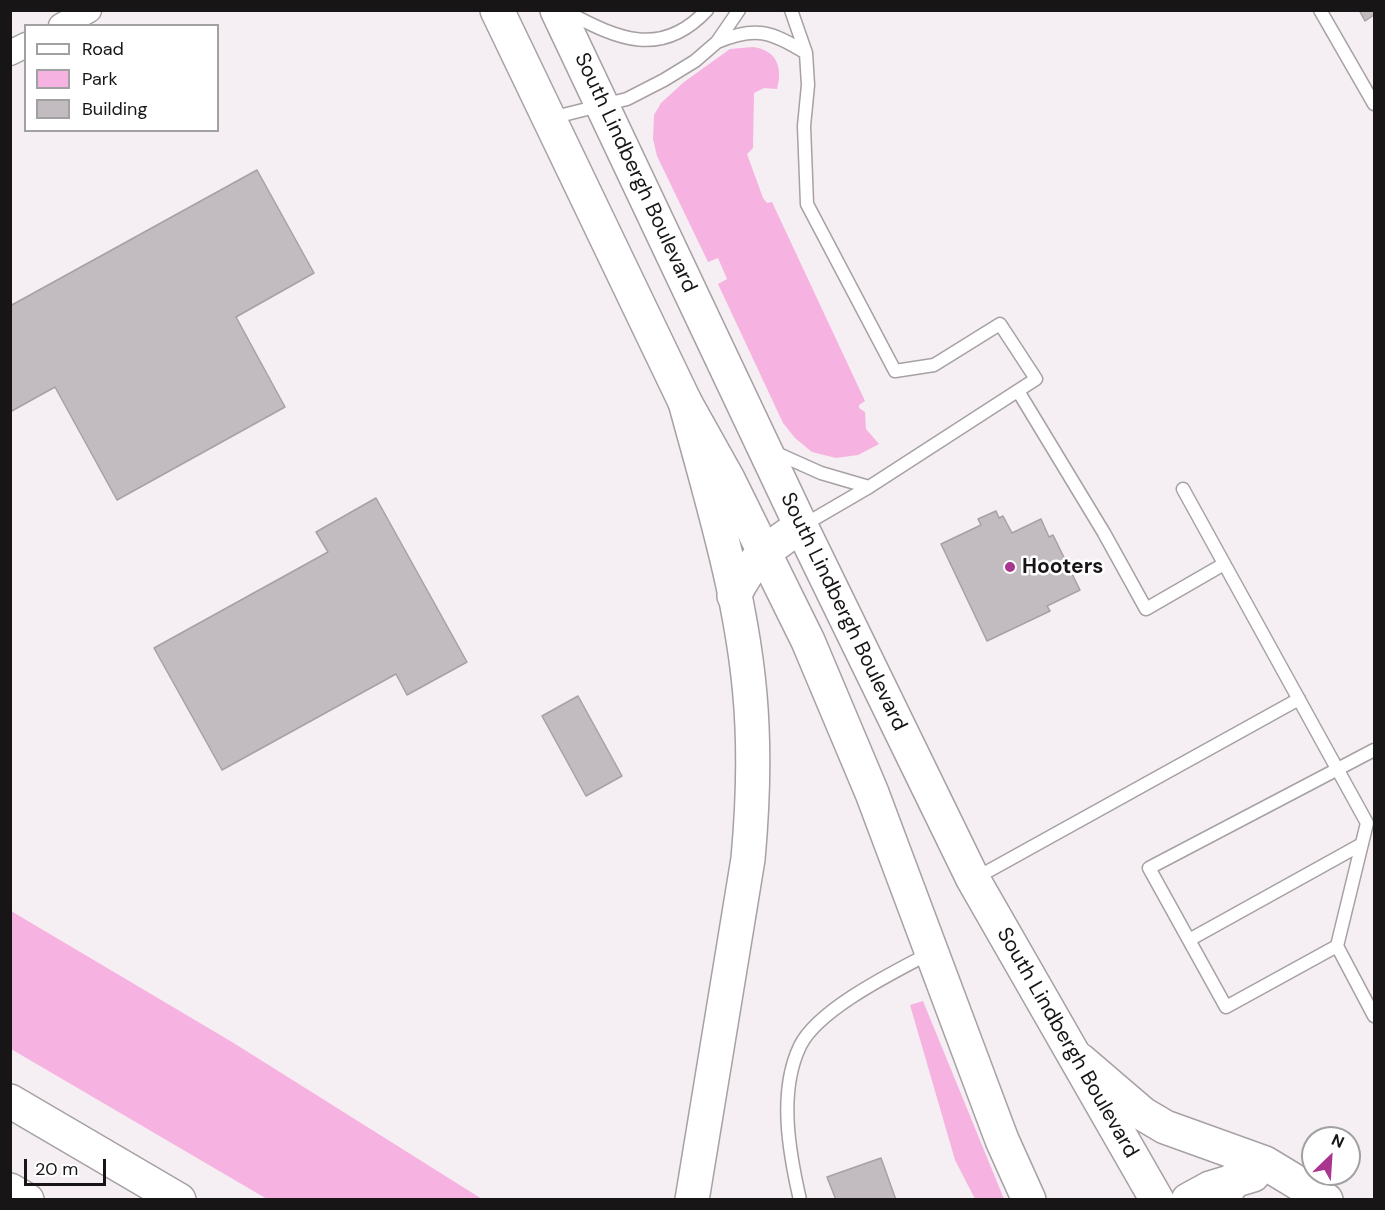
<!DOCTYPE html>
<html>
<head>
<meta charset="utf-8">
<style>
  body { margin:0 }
  #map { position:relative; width:1385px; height:1210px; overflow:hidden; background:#f5eef2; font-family:"DM Sans",sans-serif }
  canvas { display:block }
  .frame { position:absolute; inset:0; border:12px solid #171516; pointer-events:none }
  .legend { position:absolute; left:24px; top:24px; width:195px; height:108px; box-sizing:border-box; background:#fff; border:2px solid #a2a1a2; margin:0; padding:8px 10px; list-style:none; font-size:18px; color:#171516 }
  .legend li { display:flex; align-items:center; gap:12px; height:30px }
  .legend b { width:30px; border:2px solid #a2a1a2 }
  .north { position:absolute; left:1301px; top:1126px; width:60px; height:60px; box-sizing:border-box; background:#fff; border:2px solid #a2a1a2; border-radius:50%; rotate:25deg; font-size:16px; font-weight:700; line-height:24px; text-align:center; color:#171516 }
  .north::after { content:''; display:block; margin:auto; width:21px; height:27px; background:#aa358e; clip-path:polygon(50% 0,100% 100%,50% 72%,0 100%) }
  .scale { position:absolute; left:24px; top:1159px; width:82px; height:27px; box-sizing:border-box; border:3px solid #171516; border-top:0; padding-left:8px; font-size:18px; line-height:21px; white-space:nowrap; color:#171516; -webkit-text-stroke:4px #fff; paint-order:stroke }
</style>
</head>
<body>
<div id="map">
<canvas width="1385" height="1210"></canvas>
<div class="frame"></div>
<ul class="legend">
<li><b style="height:8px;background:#fff"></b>Road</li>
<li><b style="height:16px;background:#f6b3e1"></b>Park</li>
<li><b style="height:16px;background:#c2bbbf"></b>Building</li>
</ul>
<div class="north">N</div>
<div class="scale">20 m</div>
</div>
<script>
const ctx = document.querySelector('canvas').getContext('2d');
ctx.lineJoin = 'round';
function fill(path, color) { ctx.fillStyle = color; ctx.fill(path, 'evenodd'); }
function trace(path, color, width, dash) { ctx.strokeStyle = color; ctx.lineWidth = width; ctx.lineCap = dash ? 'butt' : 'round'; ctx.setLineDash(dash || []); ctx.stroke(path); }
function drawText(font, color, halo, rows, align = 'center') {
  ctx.font = font + ' "DM Sans",sans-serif'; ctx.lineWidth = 5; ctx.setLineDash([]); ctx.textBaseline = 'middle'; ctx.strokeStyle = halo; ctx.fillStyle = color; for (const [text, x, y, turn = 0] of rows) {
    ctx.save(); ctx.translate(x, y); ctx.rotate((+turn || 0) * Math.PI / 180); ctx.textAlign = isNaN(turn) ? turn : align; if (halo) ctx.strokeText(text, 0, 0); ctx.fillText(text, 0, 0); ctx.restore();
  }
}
fill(new Path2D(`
  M753,47C777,50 783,68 777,89L764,88L754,93L753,148L747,154L763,198L767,203L772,202L865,401L859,405V408L865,412L866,429L879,444L858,455L836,458L812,452L795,438L783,423L718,284L727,279L718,258L708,262L657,156L653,139L654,115L661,103L684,82L730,49Z
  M11,911L232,1042L482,1199H267L11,1049Z
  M923,1001L1004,1199H975L955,1160L910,1005Z`), '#f6b3e1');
const building = new Path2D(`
  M1359,10H1374V15L1365,21Z
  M257,170L314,273L236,317L285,407L117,500L55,387L10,412V306Z
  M376,498L467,662L407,695L396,674L222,770L154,648L328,552L316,532Z
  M996,511L999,518L1003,516L1012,533L1041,519L1049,537L1053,535L1080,590L1047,606L1050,611L987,641L941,544L981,525L978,519Z
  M578,696L622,776L586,796L542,716Z
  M881,1158L896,1200H836L827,1177Z`);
fill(building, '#c2bbbf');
trace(building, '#a7a0a4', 1.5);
const lane = new Path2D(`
  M791,10L806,53L808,85L804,126L807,204L895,371L934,365L1000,324L1036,379L869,487L802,526
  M1320,10L1374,104
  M567,12C618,39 661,59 707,10
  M717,42C755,26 771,31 806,53
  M551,118L627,99L664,80L695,61L717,42L739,10
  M1018,391L1104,533L1146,609L1224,564
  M774,452L821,473L869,487
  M1183,489L1367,823L1337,946L1374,1016
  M974,879L1299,699
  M1189,940L1362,844
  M1337,946L1226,1007L1149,868L1374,750
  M800,1200C789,1152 778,1092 800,1046C818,1009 894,972 930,953`);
const street = new Path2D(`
  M61,26L89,10
  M10,53L26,45`);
const secondary = new Path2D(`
  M1080,1060L1143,1114L1165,1127L1265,1163L1326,1200
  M1188,1200L1210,1188L1253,1175`);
const primary = new Path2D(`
  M497,10L685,402L728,479L808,641L872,793L1002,1140L1029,1200
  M557,10L801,526L973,879L1157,1200`);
const highway = new Path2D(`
  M685,402C714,508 748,617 752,727C754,772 752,815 748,859L692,1200
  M734,596C753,557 766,550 801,526
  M10,1101L179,1200
  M10,1190L27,1200
  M1222,1200L1234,1179`);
trace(lane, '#a7a0a4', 15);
trace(street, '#a7a0a4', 27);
trace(secondary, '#a7a0a4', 36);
trace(primary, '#a7a0a4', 36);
trace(highway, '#a7a0a4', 36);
trace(lane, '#fff', 12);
trace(street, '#fff', 24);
trace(secondary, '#fff', 33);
trace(primary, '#fff', 33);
trace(highway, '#fff', 33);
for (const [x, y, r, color] of [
  [1010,567,6,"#aa358e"]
]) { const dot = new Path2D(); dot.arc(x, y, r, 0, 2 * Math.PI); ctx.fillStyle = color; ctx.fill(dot); trace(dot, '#fff', 2); }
drawText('21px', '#171516', '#fff', [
  ["South Lindbergh Boulevard",635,173,65],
  ["South Lindbergh Boulevard",843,612,64],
  ["South Lindbergh Boulevard",1067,1043,60]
]);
drawText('bold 21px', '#171516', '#fff', [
  ["Hooters",1022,567]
], 'left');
</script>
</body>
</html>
